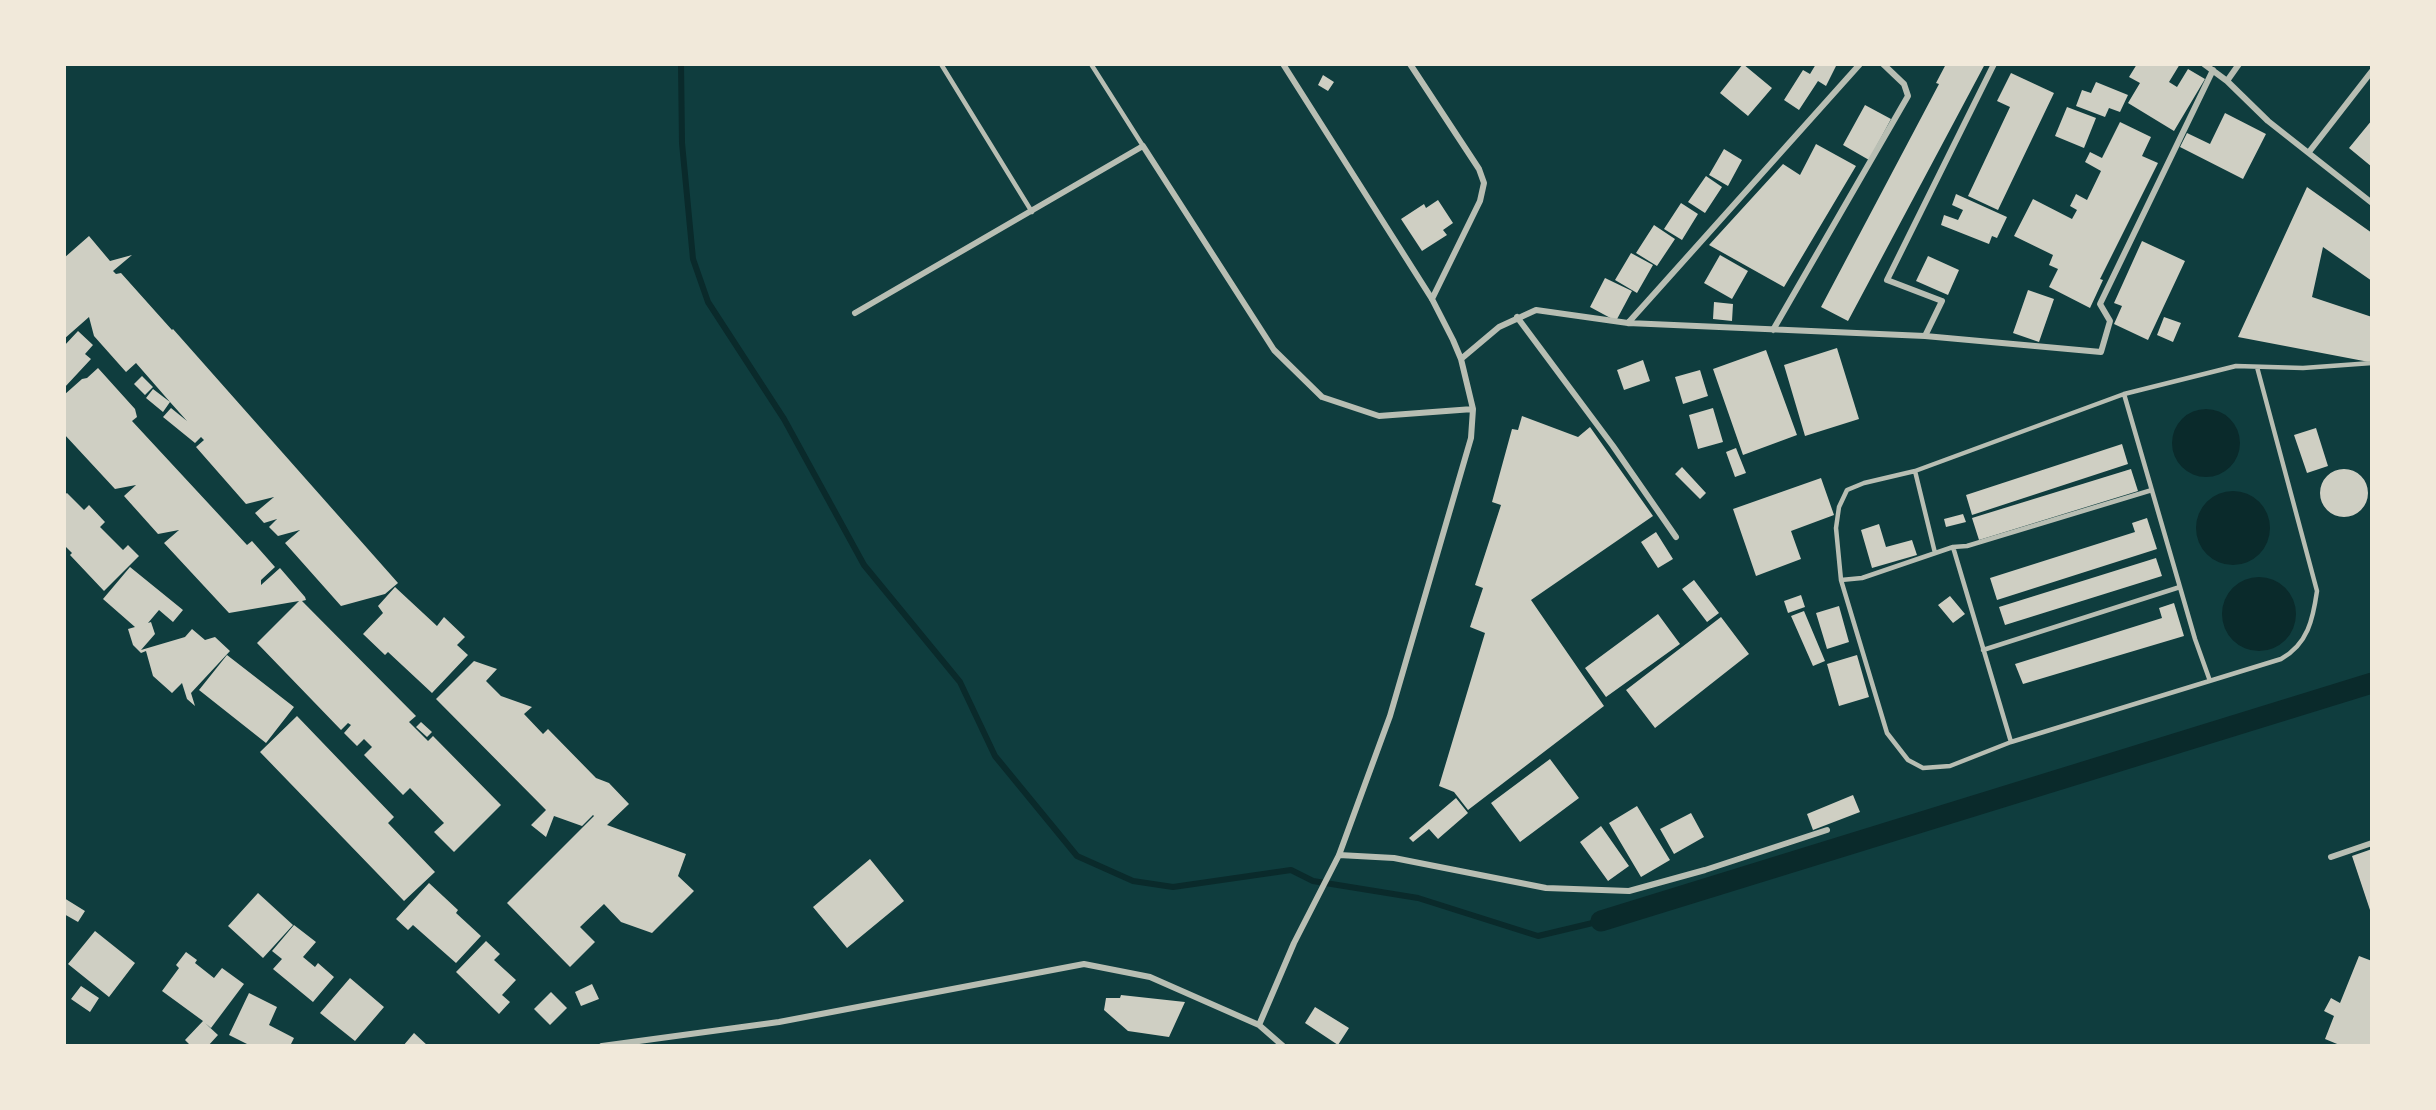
<!DOCTYPE html>
<html>
<head>
<meta charset="utf-8">
<style>
  body { margin:0 }
  #map { position:relative; width:2436px; height:1110px; overflow:hidden; background:#0f3d3e; font-family:Roboto,sans-serif }
  canvas { display:block }
  .frame { position:absolute; inset:0; border:66px solid #f1e9da; pointer-events:none }
</style>
</head>
<body>
<div id="map">
<canvas width="2436" height="1110"></canvas>
<div class="frame"></div>
</div>
<script>
const ctx = document.querySelector('canvas').getContext('2d');
ctx.lineJoin = 'round';
function fill(path, color) { ctx.fillStyle = color; ctx.fill(path, 'evenodd'); }
function trace(path, color, width, dash) { ctx.strokeStyle = color; ctx.lineWidth = width; ctx.lineCap = dash ? 'butt' : 'round'; ctx.setLineDash(dash || []); ctx.stroke(path); }
fill(new Path2D(`
  M2172 443a34 34 0 1 1 68 0a34 34 0 1 1-68 0Z
  M2196 528a37 37 0 1 1 74 0a37 37 0 1 1-74 0Z
  M2222 614a37 37 0 1 1 74 0a37 37 0 1 1-74 0Z`), '#0a2a2b');
trace(new Path2D(`
  M681,64L682,143L693,259L708,302L784,419L864,565L960,682L995,756L1077,856L1133,881L1173,887L1291,870L1313,881L1418,898L1538,936L1601,921`), '#0a2a2b', 6);
trace(new Path2D(`
  M1601,921L2372,683`), '#0a2a2b', 21);
fill(new Path2D(`
  M1743,64L1772,88L1748,116L1720,93Z
  M1816,64H1837L1826,86L1818,81L1799,110L1784,100L1803,70L1810,74Z
  M1946,64H1985L1848,321L1821,307L1939,84L1936,83Z
  M2137,64H2180L2169,82L2177,87L2188,69L2205,79L2174,131L2128,103L2140,83L2129,77Z
  M2011,73L2054,93L1998,210L1968,196L2010,107L1997,101Z
  M1323,75L1334,82L1328,91L1318,85Z
  M2096,82L2128,95L2120,112L2109,108L2105,117L2076,106L2082,90L2091,93Z
  M1865,105L1891,119L1869,160L1843,145Z
  M2067,107L2096,118L2084,148L2055,136Z
  M2225,113L2266,134L2243,179L2180,147L2187,133L2210,144Z
  M2372,120V167L2349,148Z
  M2120,122L2151,137L2142,156L2158,163L2100,279L2103,280L2090,308L2049,287L2058,269L2049,265L2053,255L2014,236L2033,199L2072,219L2077,210L2070,206L2076,194L2087,200L2101,171L2085,162L2090,152L2102,158Z
  M1816,144L1856,166L1784,287L1709,245L1783,164L1800,175Z
  M1724,149L1742,160L1728,186L1709,175Z
  M1706,176L1722,187L1705,213L1688,202Z
  M2307,187L2372,233V281L2323,247L2312,297L2372,317V359L2369,362L2238,337Z
  M1956,194L2007,217L1997,238L1992,236L1989,244L1941,225L1944,215L1958,220L1963,210L1952,205Z
  M1438,200L1453,223L1443,230L1447,235L1422,251L1401,219L1424,204L1426,208Z
  M1681,203L1698,214L1682,240L1664,229Z
  M1654,225L1675,239L1657,266L1636,253Z
  M89,236L110,261L132,255L113,271L116,274L121,273L172,330L173,329L398,583L385,594L341,606L285,543L300,530L278,536L269,527L277,519L264,523L255,513L274,497L246,504L196,447L204,440L201,437L195,443L163,417L171,408L187,421L170,402L163,412L146,398L153,389L170,402L136,363L126,372L94,336L89,317L64,339V258Z
  M2142,241L2185,261L2148,340L2114,324L2122,306L2114,303Z
  M1631,253L1653,265L1637,293L1615,280Z
  M1720,255L1748,271L1732,299L1704,283Z
  M1928,256L1959,270L1948,295L1916,281Z
  M1605,278L1632,291L1616,321L1590,307Z
  M2028,290L2054,299L2039,342L2013,333Z
  M1714,302L1733,304L1732,321L1713,319Z
  M2164,317L2181,323L2173,342L2157,335Z
  M78,331L93,345L85,354L91,359L64,388L66,359L64,346Z
  M1837,348L1859,419L1805,436L1784,365Z
  M1766,350L1797,435L1743,455L1713,369Z
  M1643,360L1650,381L1624,390L1617,370Z
  M98,368L135,409L137,417L132,421L247,545L252,541L275,567L261,580V585L280,568L305,597L306,600L302,601L416,716L409,722L428,741L433,736L501,805L454,852L434,832L444,823L410,788L403,795L364,755L372,747L364,739L357,746L344,733L351,725L348,723L341,730L257,643L299,601L229,613L164,543L179,530L158,534L124,496L136,485L115,489L64,434V395L82,379L87,378Z
  M1700,370L1708,396L1683,404L1675,377Z
  M142,376L153,387L145,395L134,384Z
  M1713,408L1723,442L1698,449L1689,415Z
  M1522,416L1578,437L1590,427L1653,516L1531,600L1604,706L1468,810L1454,792L1439,786L1485,633L1470,627L1483,588L1475,585L1501,505L1492,502L1512,429L1518,430Z
  M2316,428L2328,466L2307,473L2294,435Z
  M2122,444L2128,464L1972,515L1966,495Z
  M1736,448L1746,473L1735,477L1726,452Z
  M1682,467L1706,493L1700,499L1675,474Z
  M2131,469L2138,491L1979,540L1972,518Z
  M2320 493a24 24 0 1 1 48 0a24 24 0 1 1-48 0Z
  M1821,478L1834,515L1791,531L1801,559L1756,576L1733,509Z
  M67,493L84,510L89,505L105,522L100,527L123,550L128,545L139,556L104,591L70,555L72,553L64,545V495Z
  M1963,514L1966,522L1946,527L1944,519Z
  M2147,518L2157,549L1997,600L1990,578L2135,532L2132,523Z
  M1879,524L1886,547L1912,540L1917,555L1872,568L1861,530Z
  M1656,532L1673,559L1658,568L1641,542Z
  M2156,558L2162,576L2005,625L1999,607Z
  M130,567L183,610L173,622L159,610L148,623L151,622L155,634L141,650L185,637L192,629L205,640L215,637L230,651L191,693L195,706L187,699L182,683L172,693L153,676L146,651L141,653L133,645L128,629L135,627L103,599Z
  M1694,580L1719,613L1707,622L1682,589Z
  M395,587L437,626L444,617L465,637L457,645L468,655L432,693L388,652L385,655L363,634L383,613L378,606Z
  M1801,595L1805,607L1788,613L1784,601Z
  M1950,596L1965,614L1953,623L1938,605Z
  M2174,603L2184,636L2023,684L2015,664L2162,618L2159,608Z
  M1839,606L1849,642L1827,649L1816,613Z
  M1804,611L1825,661L1813,666L1791,616Z
  M1658,614L1680,644L1606,697L1585,668Z
  M1721,617L1749,654L1655,728L1626,690Z
  M227,655L294,707L266,743L199,690Z
  M1857,655L1869,697L1839,706L1827,664Z
  M474,661L497,669L486,681L501,696L532,707L524,714L543,734L548,729L596,778L609,783L629,804L607,825L686,854L678,876L694,891L652,933L621,922L604,904L580,927L595,942L570,967L507,903L594,816L593,815L582,826L554,816L546,837L531,825L546,810L436,699Z
  M297,716L394,817L388,823L435,872L404,901L260,752Z
  M421,722L432,732L427,737L416,727Z
  M1550,759L1579,798L1520,842L1491,803Z
  M1853,795L1860,812L1813,830L1807,814Z
  M1456,798L1468,813L1438,839L1429,829L1413,842L1409,838Z
  M1637,806L1670,860L1641,877L1609,823Z
  M1691,813L1704,837L1674,854L1660,829Z
  M1601,826L1629,866L1608,881L1580,842Z
  M2372,849V913H2371L2352,856Z
  M870,859L904,901L847,948L813,907Z
  M429,883L458,910L456,913L481,936L456,963L413,925L408,930L396,919Z
  M258,893L293,925L263,958L228,926Z
  M64,898L85,911L78,922L64,914Z
  M294,925L316,942L303,957L315,967L318,963L334,977L313,1002L273,969L282,959L272,951Z
  M95,931L135,963L109,997L68,964Z
  M486,941L500,954L494,960L516,980L502,995L510,1002L499,1014L456,972Z
  M186,952L197,960L195,963L214,978L222,968L244,984L211,1028L205,1023L218,1035L208,1046H191L185,1040L203,1021L162,991L179,968L176,965Z
  M2359,956L2372,961V1046H2342L2325,1039L2334,1016L2324,1011L2331,998L2340,1003Z
  M350,978L384,1007L355,1041L320,1013Z
  M592,984L599,999L581,1006L575,992Z
  M81,986L99,998L90,1012L71,999Z
  M551,992L567,1008L550,1025L534,1009Z
  M249,993L277,1007L269,1025L294,1038L290,1046H251L229,1035Z
  M1121,995L1185,1002L1169,1037L1128,1031L1104,1010L1106,998H1120Z
  M1315,1007L1349,1028L1338,1045L1305,1023Z
  M414,1033L428,1046H403Z`), '#cfcfc3');
trace(new Path2D(`
  M941,64L1032,212
  M1091,64L1143,146
  M2257,367L2317,591C2313,619 2308,644 2281,659L2011,742L1950,766L1923,768L1908,760L1887,733L1841,580L1836,528L1839,507L1847,490L1864,483L1915,471L2124,394L2236,366L2303,368L2372,363
  M2124,394L2195,639L2210,681
  M1915,471L1935,553
  M1953,547L2011,742
  M1841,580L1862,578L1953,547L1967,546L2152,490
  M1983,650L2180,587`), '#b8beb3', 4.5);
trace(new Path2D(`
  M1410,64L1479,169L1484,183L1480,201L1432,299
  M2204,64L2227,81L2268,121L2372,203
  M2227,81L2239,64
  M2309,152L2372,71
  M855,313L1143,146L1274,350L1322,397L1379,416L1473,409
  M1517,317L1613,446L1676,537
  M1628,323L1860,64
  M1773,330L1908,96L1904,84L1883,64
  M1925,336L2101,352L2110,321L2100,304L2213,70
  M1461,359L1499,327L1536,310L1628,323L1925,336L1942,301L1887,280L1994,64
  M1339,855L1394,858L1546,888L1629,891L1705,870L1827,830
  M2331,857L2372,843
  M1259,1025L1294,943L1339,855L1390,716L1471,438L1473,409L1461,359L1453,340L1432,299L1283,64
  M602,1046L779,1022L1084,964L1150,977L1259,1025L1283,1046`), '#b8beb3', 6);
</script>
</body>
</html>
